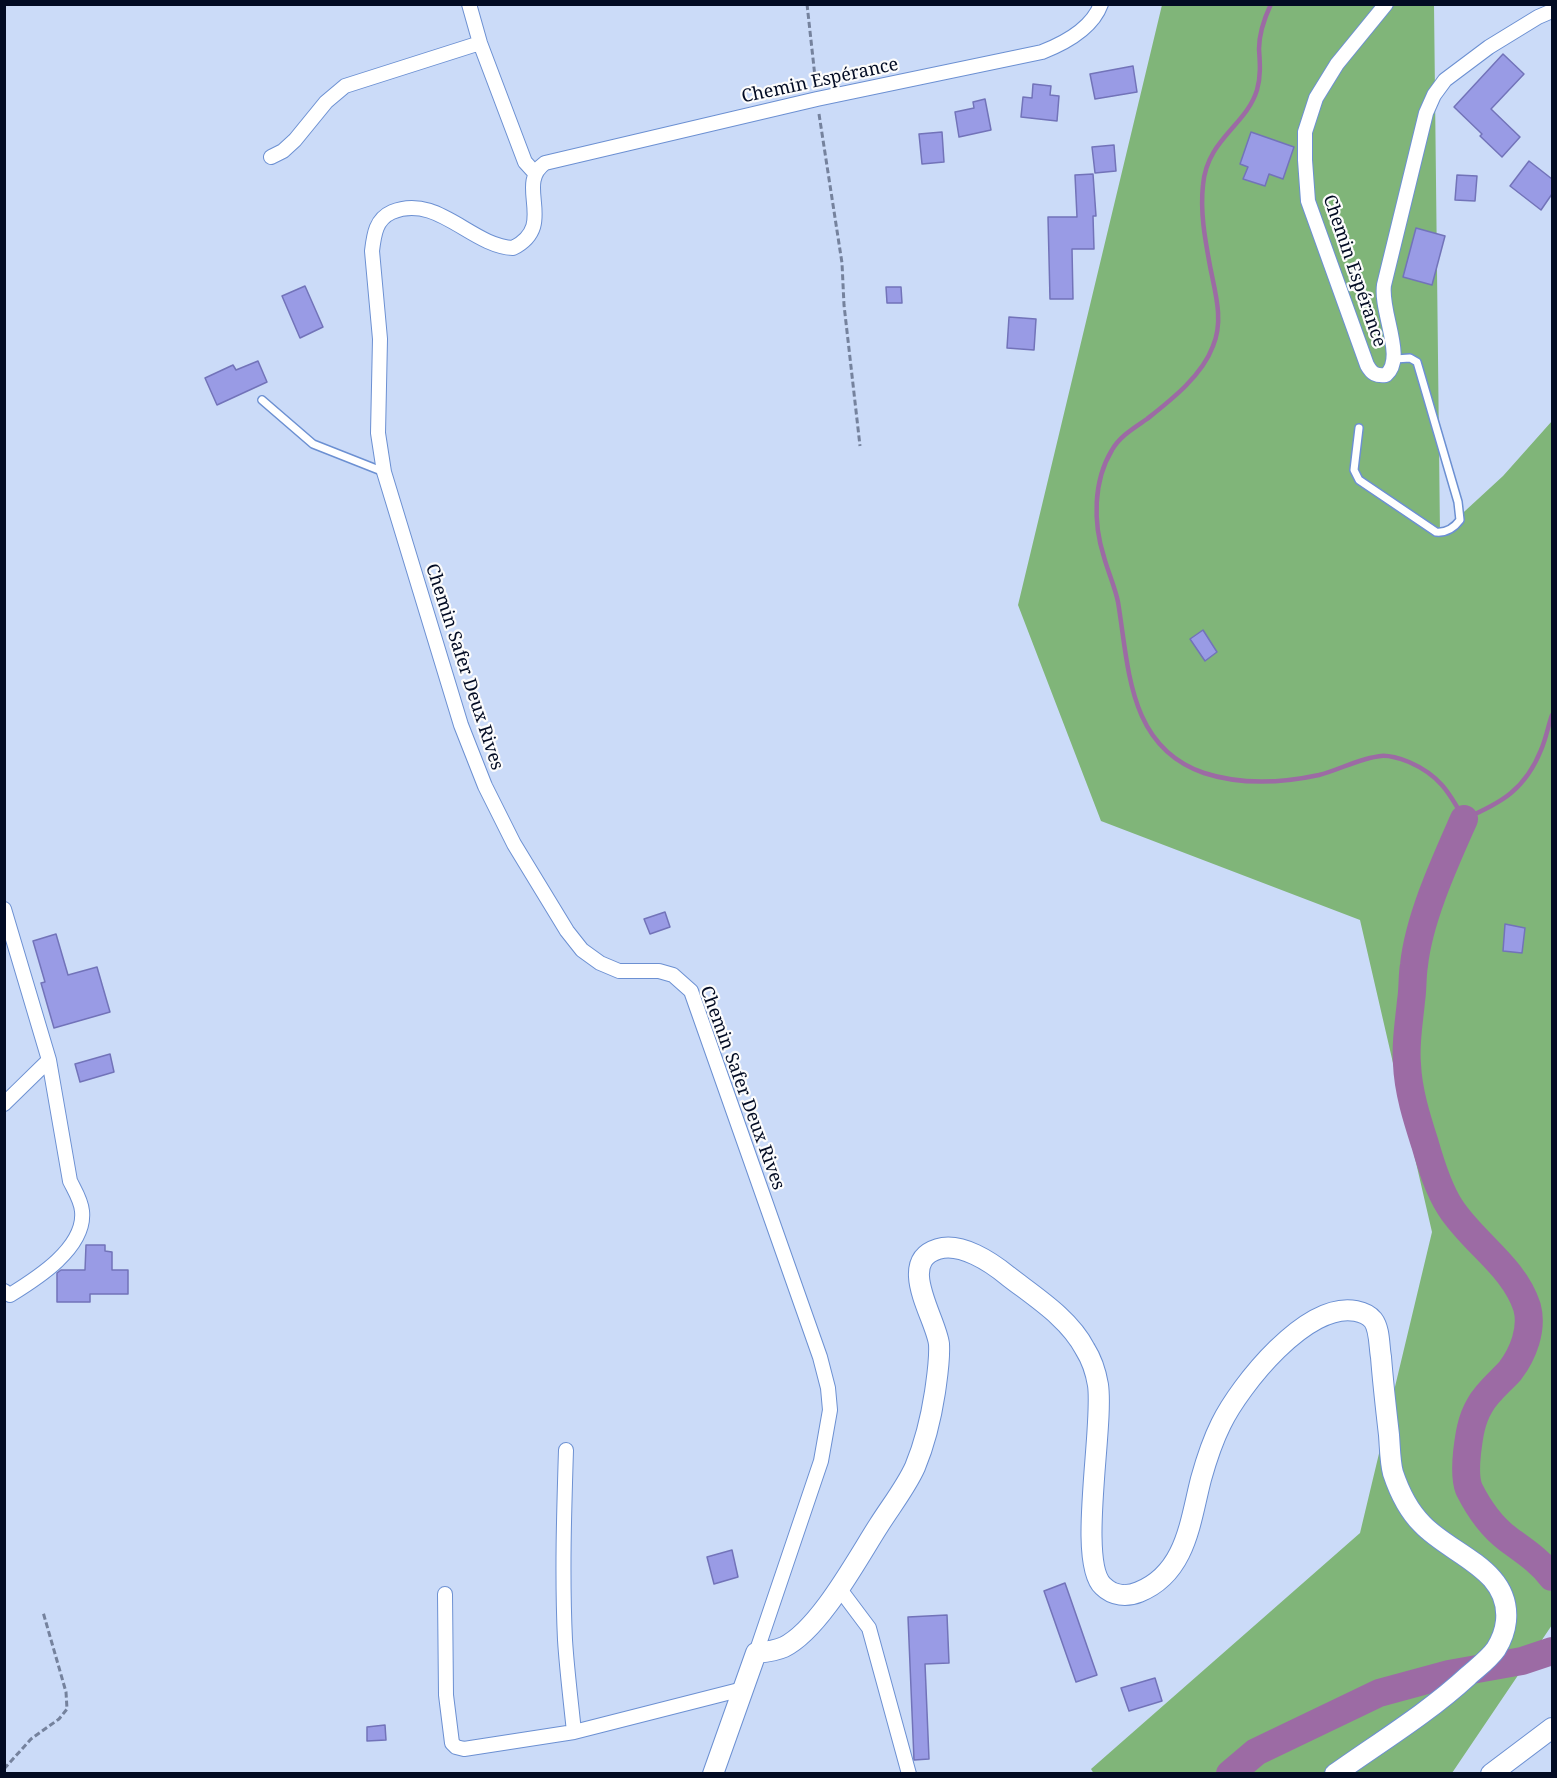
<!DOCTYPE html>
<html>
<head>
<meta charset="utf-8">
<style>
  body { margin:0 }
  #map { position:relative; width:1557px; height:1778px; overflow:hidden; background:#cbdbf8; font-family:"Noto Serif",serif }
  canvas { display:block }
  .frame { position:absolute; inset:0; border:6px solid #020b23; pointer-events:none }
</style>
</head>
<body>
<div id="map">
<canvas width="1557" height="1778"></canvas>
<div class="frame"></div>
</div>
<script>
const ctx = document.querySelector('canvas').getContext('2d');
ctx.lineJoin = 'round';
function fill(path, color) { ctx.fillStyle = color; ctx.fill(path, 'evenodd'); }
function trace(path, color, width, dash) { ctx.strokeStyle = color; ctx.lineWidth = width; ctx.lineCap = dash ? 'butt' : 'round'; ctx.setLineDash(dash || []); ctx.stroke(path); }
function drawText(font, color, halo, rows, align = 'center') {
  ctx.font = font + ' "Noto Serif",serif'; ctx.lineWidth = 4.5; ctx.setLineDash([]); ctx.textBaseline = 'middle'; ctx.strokeStyle = halo; ctx.fillStyle = color; for (const [text, x, y, turn = 0] of rows) {
    ctx.save(); ctx.translate(x, y); ctx.rotate((+turn || 0) * Math.PI / 180); ctx.textAlign = isNaN(turn) ? turn : align; if (halo) ctx.strokeText(text, 0, 0); ctx.fillText(text, 0, 0); ctx.restore();
  }
}
fill(new Path2D(`
  M1162,5H1434L1440,534L1503,476L1552,421V1625L1452,1773L1094,1774L1091,1769L1360,1533L1432,1232L1360,920L1101,821L1018,605Z`), '#80b579');
trace(new Path2D(`
  M1271,4C1264,19 1259,33 1259,49C1260,63 1261,76 1257,90C1246,126 1207,139 1203,185C1200,212 1205,239 1210,266C1215,292 1224,320 1213,346C1202,376 1171,400 1147,419C1134,428 1120,436 1112,450C1093,481 1093,523 1104,557C1108,572 1115,587 1118,602C1129,668 1128,747 1204,773C1241,785 1282,783 1319,775C1339,770 1360,758 1381,756C1390,755 1401,759 1409,762C1439,775 1449,792 1464,819C1501,803 1525,790 1541,750C1546,739 1548,726 1552,715`), '#9c6ba4', 4.5);
trace(new Path2D(`
  M1464,819C1445,862 1419,918 1414,965C1412,977 1413,989 1411,1001C1409,1023 1405,1043 1407,1064C1408,1091 1417,1119 1425,1144C1431,1165 1438,1188 1450,1207C1472,1242 1514,1266 1527,1307C1533,1329 1523,1354 1510,1371C1500,1382 1487,1392 1480,1405C1471,1420 1469,1436 1467,1453C1466,1463 1465,1479 1469,1489C1478,1507 1492,1527 1508,1539C1524,1551 1540,1561 1552,1577
  M1230,1774L1256,1752L1379,1693L1449,1674L1522,1661L1552,1651`), '#9c6ba4', 28);
const building = new Path2D(`
  M1503,54L1524,74L1491,109L1520,137L1502,157L1480,136L1482,134L1454,107Z
  M1133,66L1137,92L1095,99L1090,74Z
  M1033,84L1051,86L1050,95L1059,96L1057,121L1021,117L1023,97L1032,98Z
  M985,99L991,130L959,137L955,112L974,108L973,102Z
  M942,132L944,162L922,164L919,134Z
  M1251,132L1294,147L1283,179L1269,174L1265,186L1243,179L1248,167L1240,164Z
  M1114,145L1116,171L1095,173L1092,147Z
  M1529,161L1552,179V194L1541,210L1510,186Z
  M1093,174L1096,216H1093L1094,249H1072L1073,299H1050L1048,217H1077L1075,175Z
  M1457,175L1477,176L1475,201L1455,200Z
  M1416,228L1445,236L1432,285L1403,277Z
  M305,286L323,327L300,338L282,296Z
  M886,287H901L902,303H887Z
  M1009,317L1036,319L1034,350L1007,348Z
  M258,361L267,382L217,405L205,378L233,365L236,370Z
  M1203,630L1217,652L1205,661L1190,639Z
  M665,912L670,927L650,934L644,919Z
  M1505,924L1525,928L1522,953L1503,951Z
  M56,934L68,975L97,967L110,1012L54,1028L41,983L45,982L33,941Z
  M110,1054L114,1072L80,1082L75,1064Z
  M86,1245H105V1251L112,1252V1270H128V1294H90V1302H57V1273L61,1270H85Z
  M732,1550L738,1577L714,1584L707,1557Z
  M1065,1583L1097,1675L1076,1682L1044,1591Z
  M947,1615L949,1663L925,1664L929,1759L914,1760L908,1617Z
  M1155,1678L1162,1701L1129,1711L1121,1688Z
  M385,1725L386,1740L367,1741V1727Z`);
fill(building, '#999be5');
trace(building, '#7273b9', 1.5);
const lane = new Path2D(`
  M262,400L313,444L384,472
  M1359,428L1354,470L1359,480L1436,532C1446,533 1454,528 1460,520L1458,502L1417,362L1410,358L1395,359`);
const street = new Path2D(`
  M469,4L480,43L525,162L535,173
  M1386,4L1337,64L1316,98L1305,132V160L1308,201L1367,365C1372,374 1376,376 1386,375C1406,358 1380,312 1384,285L1426,113L1434,95L1445,80L1489,47L1538,17L1552,11
  M271,157L283,151L295,140L326,102L345,86L480,43
  M4,909L49,1060L70,1181C75,1191 81,1200 82,1211C86,1248 36,1279 10,1295L4,1291
  M4,1104L49,1060
  M566,1450C564,1513 562,1576 565,1640C567,1671 571,1702 574,1732
  M839,1588L869,1628L909,1774
  M445,1594L446,1695L452,1743L456,1747L464,1749L574,1732L743,1689
  M756,1653L821,1461L830,1410L828,1388L820,1357L691,991L673,975L659,971H619L600,963L582,950L567,931L514,844L485,786L461,725L384,472L378,433L380,339L372,251C374,234 376,219 392,212C437,193 471,246 513,248C558,225 514,185 545,163L817,99L1042,52C1065,43 1092,29 1101,4`);
const secondary = new Path2D(`
  M713,1774L756,1653C765,1652 775,1651 784,1647C820,1629 857,1559 879,1525C891,1506 906,1487 915,1467C925,1443 931,1418 935,1392C937,1377 940,1360 939,1344C936,1318 896,1262 938,1249C961,1242 991,1262 1008,1276C1035,1297 1069,1318 1085,1349C1092,1360 1096,1373 1098,1385C1104,1427 1077,1562 1103,1586C1113,1596 1127,1597 1139,1592C1186,1573 1190,1522 1201,1479C1206,1461 1213,1440 1221,1424C1240,1385 1307,1301 1356,1311C1361,1312 1369,1315 1373,1320C1380,1329 1379,1347 1381,1357C1383,1383 1386,1409 1389,1435C1390,1447 1390,1462 1393,1473C1399,1491 1409,1511 1422,1524C1451,1555 1511,1569 1506,1621C1505,1631 1501,1641 1496,1649C1489,1659 1478,1667 1468,1676C1428,1713 1380,1742 1335,1774
  M1491,1774L1552,1728`);
trace(lane, '#6c90d2', 10);
trace(street, '#6c90d2', 16);
trace(secondary, '#6c90d2', 22);
trace(new Path2D(`
  M807,4L816,86
  M819,114L842,263L844,305L860,446
  M4,1769L31,1739L59,1719L67,1709L66,1692L43,1612`), '#75829d', 3, [6, 3]);
trace(lane, '#fff', 7);
trace(street, '#fff', 14);
trace(secondary, '#fff', 20);
drawText('18px', '#020b23', '#fcfcfc', [
  ["Chemin Espérance",820,81,-12],
  ["Chemin Espérance",1354,271,71],
  ["Chemin Safer Deux Rives",464,667,72],
  ["Chemin Safer Deux Rives",742,1088,70]
]);
</script>
</body>
</html>
